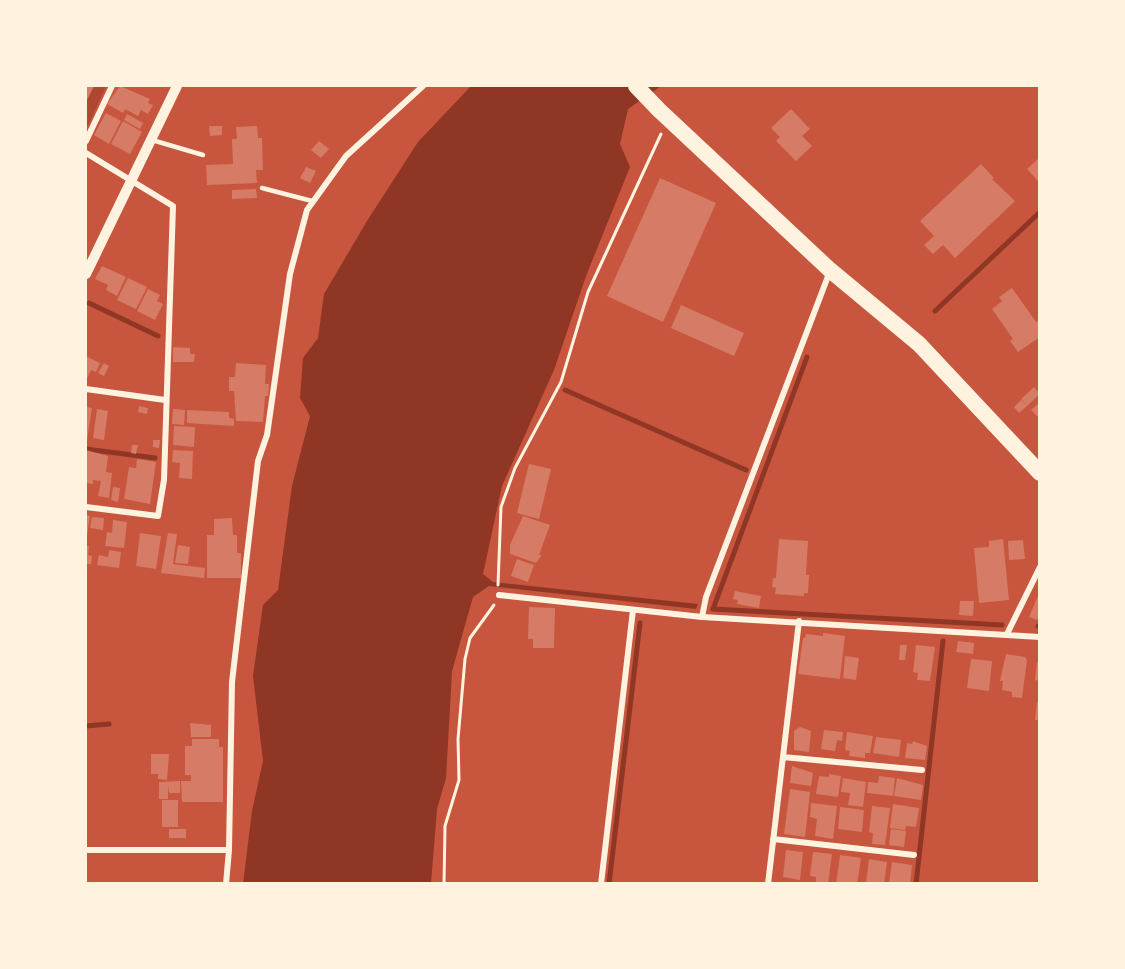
<!DOCTYPE html>
<html>
<head>
<meta charset="utf-8">
<style>
  body { margin:0 }
  #map { position:relative; width:1125px; height:969px; overflow:hidden; background:#c8553d; font-family:"PT Sans",sans-serif }
  canvas { display:block }
  .frame { position:absolute; inset:0; border:87px solid #fff3e0; pointer-events:none }
</style>
</head>
<body>
<div id="map">
<canvas width="1125" height="969"></canvas>
<div class="frame"></div>
</div>
<script>
const ctx = document.querySelector('canvas').getContext('2d');
ctx.lineJoin = 'round';
function fill(path, color) { ctx.fillStyle = color; ctx.fill(path, 'evenodd'); }
function trace(path, color, width, dash) { ctx.strokeStyle = color; ctx.lineWidth = width; ctx.lineCap = dash ? 'butt' : 'round'; ctx.setLineDash(dash || []); ctx.stroke(path); }
fill(new Path2D(`
  M86,86H106L86,130Z`), '#ae4732');
fill(new Path2D(`
  M471,86H661L628,109L620,144L630,167L586,276L554,370L502,486L483,574L493,582L698,604L696,609L489,586L473,597L452,671L446,778L437,809L431,883L243,884L252,811L263,761L253,676L263,605L278,590L292,486L310,416L300,398L303,358L318,338L324,294L367,221L418,142Z`), '#8f3625');
trace(new Path2D(`
  M89,303L158,336
  M935,311L1040,212
  M807,357L713,609L1002,625
  M565,390L746,470
  M86,449L155,458
  M1038,626L1040,627
  M86,726L109,724
  M609,884L640,623
  M916,884L943,641`), '#8f3625', 5);
fill(new Path2D(`
  M86,86H94L86,102Z
  M120,86L150,99L148,103L153,105L148,114L141,110L138,116L125,109L123,113L107,104Z
  M791,109L810,129L802,136L812,146L796,161L776,141L780,137L771,128Z
  M106,113L121,121L109,144L94,135Z
  M127,114L143,123L140,129L124,120Z
  M123,121L142,132L130,154L111,144Z
  M209,126H222V135L210,136Z
  M257,126L258,138H262L263,170H256L257,183L207,185L206,165L233,164L232,139H237L236,127Z
  M319,141L329,149L321,158L311,150Z
  M1040,157V183L1027,169Z
  M981,164L994,178L992,179L1015,201L955,258L943,245L933,254L924,245L934,236L920,221Z
  M306,167L316,171L310,183L300,178Z
  M660,178L716,203L663,322L607,296Z
  M256,189L257,198L232,199V190Z
  M102,266L126,277L117,296L106,290L108,285L95,279Z
  M128,278L147,287L136,309L117,300Z
  M1012,288L1036,322L1040,320V337L1018,352L1010,341L1013,339L992,309L1002,301L999,297Z
  M148,289L160,295L157,301L163,304L155,320L137,311Z
  M681,305L744,333L734,356L671,328Z
  M173,347L190,348V354H195L194,362H173Z
  M86,356L100,363L96,372L91,370L86,380Z
  M104,363L109,366L104,376L98,373Z
  M236,363L266,365L265,384H269L268,396H265L263,422L236,421L234,391H229V377H235Z
  M1034,387L1040,394L1027,406L1021,399Z
  M1021,400L1027,406L1019,413L1014,407Z
  M1040,402V419L1031,410Z
  M139,406L148,408L147,414L138,412Z
  M86,407L92,408L87,440H86Z
  M97,409L108,411L104,440L93,438Z
  M173,409L185,410L184,425L172,424Z
  M187,410L229,412V418L234,419V426L187,423Z
  M174,426L195,427L194,447L173,445Z
  M153,440H160L159,448L153,447Z
  M132,445H138L136,454L131,453Z
  M86,450L108,456L106,472L112,473L109,498L98,496L101,481L93,480V484L86,483Z
  M173,450L193,451L192,479L179,478L180,463L172,462Z
  M137,459L156,462L150,504L124,499L129,467L136,468Z
  M529,464L551,469L539,519L517,513Z
  M113,487L120,488L118,502L111,500Z
  M86,515L90,516L87,536H86Z
  M523,516L550,525L539,555H542L536,563L510,554V545Z
  M92,517L104,518L103,530L90,528Z
  M232,518L233,535H237V553H241V578H207V535H214V519Z
  M113,520L127,522L124,548L105,546L107,532L112,533Z
  M140,533L161,536L156,569L136,566Z
  M168,533L177,534L173,564L205,568L204,578L161,573Z
  M779,539L808,541L806,575H809L808,593H804V596L775,594L776,588L772,587L773,578H776Z
  M1003,539L1009,600L979,603L974,548L989,547V541Z
  M1023,540L1025,559L1009,560L1008,541Z
  M178,545L190,547L188,564L175,563Z
  M86,546H89L88,555L92,556L91,564H86Z
  M109,550L121,552L119,568L97,565L99,555L108,557Z
  M517,559L534,565L528,582L511,576Z
  M735,591L761,596L759,608L737,604L738,600L733,599Z
  M1040,591V615L1037,620L1029,617Z
  M960,601H974L973,616L959,615Z
  M529,607L555,608L554,648H533V639H528Z
  M823,633L845,636L840,679L798,674L803,638H805L806,634L823,636Z
  M958,641L974,643L973,654L956,652Z
  M900,645H907L905,660H899Z
  M916,645L935,647L930,681L917,680L918,673L913,672Z
  M1006,654L1025,657L1027,660L1022,698L1012,697V692L1002,690L1003,681H1000Z
  M845,656L859,658L856,680L843,678Z
  M971,659L992,661L989,691L967,688Z
  M1037,662L1040,663V681L1035,680Z
  M1037,702L1040,703V720H1035Z
  M190,723L211,725V737H191Z
  M800,727L811,731L809,752L794,750V731Z
  M824,730L843,732L842,741L837,740L835,751L821,749Z
  M847,732L873,736L870,753H865V758L849,756L850,751L845,750Z
  M876,737L901,740L899,757L873,753Z
  M192,739H219V747H223V802H182L181,781H191V775H185V746H192Z
  M913,741L927,746L925,760L905,758L907,743L912,744Z
  M151,754H169L167,780L158,779V774H151Z
  M792,766L813,773L811,786L790,783Z
  M829,774L841,776L838,797L816,794L819,776L829,777Z
  M879,776L895,778L893,796L867,793L868,782L878,783Z
  M843,778L866,782L863,807L848,805L850,793L841,792Z
  M897,778L923,785L921,800L894,796Z
  M180,781V793H169L168,785V799H159V782Z
  M790,789L810,792L805,837L784,834Z
  M162,800H178V827H162Z
  M811,803L837,806L833,839L815,836L817,819L810,817Z
  M893,804L919,808L916,827L906,826L905,830L890,828Z
  M872,806L890,808L885,845L872,844L873,833L869,832Z
  M840,807L864,810L862,832L838,829Z
  M169,829H186V838H169Z
  M891,829L906,831L904,847L889,845Z
  M786,850L803,852L800,880L783,877Z
  M813,852L832,854L828,884H816V877L810,876Z
  M840,855L861,858L857,884H836Z
  M869,859L887,862L884,884H866Z
  M892,862L912,865L910,884H889Z`), '#d67c66');
trace(new Path2D(`
  M498,585L501,507L515,468L561,382L588,292L661,134
  M444,884L445,826L459,780L458,739L465,659L470,638L494,605`), '#fff3e0', 3);
trace(new Path2D(`
  M152,140L203,155
  M262,188L312,201`), '#fff3e0', 4.5);
trace(new Path2D(`
  M86,141L112,86
  M86,153L173,206L164,480L158,516L86,507
  M86,389L165,400
  M499,595L702,617L1040,637
  M702,617L706,597L830,271
  M1007,634L1040,567
  M783,757L922,770
  M773,839L914,855
  M86,850H229
  M226,884L229,850L232,682L258,461L267,435L290,274L307,210L346,156L423,86
  M601,884L633,610
  M768,884L799,621`), '#fff3e0', 6);
trace(new Path2D(`
  M86,274L177,86`), '#fff3e0', 10);
trace(new Path2D(`
  M636,86L659,110L830,270L919,344L1040,473`), '#fff3e0', 16);
</script>
</body>
</html>
